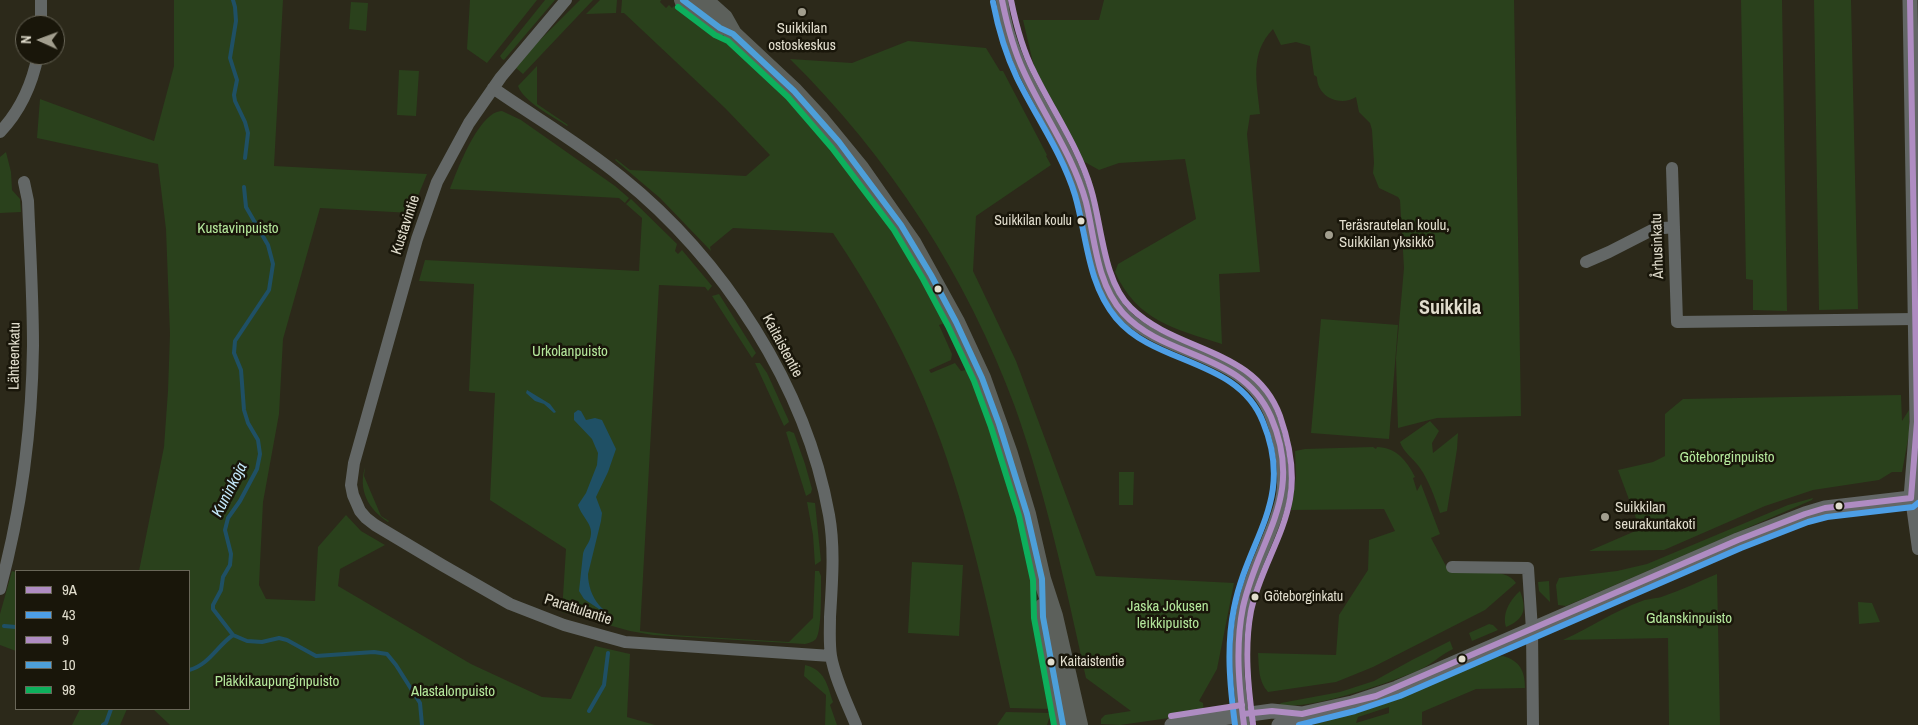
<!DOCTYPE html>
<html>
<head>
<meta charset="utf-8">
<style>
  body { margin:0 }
  #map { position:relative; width:1918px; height:725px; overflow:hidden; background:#2c291a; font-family:"Archivo Narrow",sans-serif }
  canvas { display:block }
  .legend { position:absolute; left:15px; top:570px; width:175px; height:140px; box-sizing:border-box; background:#19160a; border:1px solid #696658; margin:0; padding:6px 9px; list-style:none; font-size:15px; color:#e1ddcd }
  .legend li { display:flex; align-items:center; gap:10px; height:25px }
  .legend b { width:25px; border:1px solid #696658 }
  .north { position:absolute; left:15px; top:15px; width:50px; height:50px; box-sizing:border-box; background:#19160a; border:1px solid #696658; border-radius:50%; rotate:272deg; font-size:14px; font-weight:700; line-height:20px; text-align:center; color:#e1ddcd }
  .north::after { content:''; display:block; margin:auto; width:18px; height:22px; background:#a29e8e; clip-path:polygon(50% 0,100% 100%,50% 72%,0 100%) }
</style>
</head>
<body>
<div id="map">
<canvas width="1918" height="725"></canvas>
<ul class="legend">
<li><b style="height:6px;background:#af8cc2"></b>9A</li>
<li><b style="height:6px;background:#4d9ee5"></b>43</li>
<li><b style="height:6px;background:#af8cc2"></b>9</li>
<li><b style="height:6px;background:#4d9fd9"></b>10</li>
<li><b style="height:6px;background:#0daf5c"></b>98</li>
</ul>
<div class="north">N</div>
</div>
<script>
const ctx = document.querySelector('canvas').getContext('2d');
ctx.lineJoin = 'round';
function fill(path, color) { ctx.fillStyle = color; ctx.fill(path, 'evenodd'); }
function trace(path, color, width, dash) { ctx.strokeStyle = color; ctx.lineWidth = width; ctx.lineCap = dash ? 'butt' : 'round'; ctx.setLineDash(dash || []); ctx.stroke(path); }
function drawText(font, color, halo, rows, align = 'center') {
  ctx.font = font + ' "Archivo Narrow",sans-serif'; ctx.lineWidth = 5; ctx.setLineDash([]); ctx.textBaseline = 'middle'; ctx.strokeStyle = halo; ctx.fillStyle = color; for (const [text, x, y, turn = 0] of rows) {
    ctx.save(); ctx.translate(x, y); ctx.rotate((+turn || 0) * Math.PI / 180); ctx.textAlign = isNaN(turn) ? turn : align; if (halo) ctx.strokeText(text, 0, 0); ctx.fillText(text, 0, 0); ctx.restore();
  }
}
fill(new Path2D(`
  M174,0H283L274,166L427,174L411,213L320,208L283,339L279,414L263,502L259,585L266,599L315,601L318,547L346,515L361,531L385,545L340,569L338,586L471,664L542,697L571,699L595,646L630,654L627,717L655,725H170L153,709H189V571H139L164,447L168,391L170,334L166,229L158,164L37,138L40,99L154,141L174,66Z
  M470,0H537L487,63L467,49Z
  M545,0H555L504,60L502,59L500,56Z
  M580,0H593L523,74L516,68L532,48Z
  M600,0H617L616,13L586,14Z
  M622,0H661L660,2L666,8L669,5L672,8L674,6L726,42L763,73L783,91L838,151L902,239L942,312L945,323L939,325L952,354L951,360L929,370L931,373L955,363L961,371L966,370L979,389L1014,494L1024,540L1043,645L1051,709L1010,708C989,613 970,517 935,426C909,358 874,294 833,233L733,228L710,247L711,251L660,198L615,160L616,159L630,170L746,176L770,155L725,108L624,13H621Z
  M1104,0H1514L1521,416L1437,418L1398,428L1396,358L1404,268L1400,200L1398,197L1379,188L1373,173L1374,163L1372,130L1370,123L1359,112L1356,97C1340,107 1317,97 1317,77L1314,75L1310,46L1296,42L1281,45L1273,29C1249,54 1257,82 1260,114L1250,115L1247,134L1260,272L1219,274L1222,344C1175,329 1137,321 1115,272L1118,264L1196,219L1185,159L1119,163L1099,170L1083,161L1035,71L1023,20H1099Z
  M1741,0H1782L1787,311L1753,310V280L1746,279Z
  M1814,0H1851L1858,309L1819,310Z
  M351,2L368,3L366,31L349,29Z
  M908,41L986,48L1000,71H1003L1047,155L1046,156L1051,165L976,216L973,271L1016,361L1096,576L1234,583L1217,669L1199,701L1203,703L1204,713L1120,725L1101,724V719L1105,715L1131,711L1086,678C1066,587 1046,494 1015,407C967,276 889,157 790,59L852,63Z
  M537,66V104L568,125L567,126C552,116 524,102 518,86Z
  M399,70L419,71L416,116L397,115Z
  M502,111L521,120L615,186L629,198L625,203L619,198L450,189C457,171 479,111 502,111Z
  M6,152L11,172L12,190L20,199L21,212L0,213V157Z
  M631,199L677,244L675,251L678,254L682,250L712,286L708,291L705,287L659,285L640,631L672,635L789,642L813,618L815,571H819L821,576C821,588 822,631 816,639C813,642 809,643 805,644L653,635L630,631L562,612L566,549L490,500L495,393L469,391L474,284L419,281L425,260L639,271L642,218L626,204Z
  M719,294L756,353L752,358L712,296Z
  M1321,319L1398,325L1389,439L1311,433Z
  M755,363H760L767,373L788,419L789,422L784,426Z
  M1901,395L1902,421L1909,410V434L1902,472H1892L1879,480L1813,490L1765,506L1664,550L1589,551L1640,529L1618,470L1653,462L1665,456V414L1683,399Z
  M1430,421L1439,431L1432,443L1433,453L1458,433L1457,449L1447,511L1440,513C1435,498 1429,481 1420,468C1414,459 1403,452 1400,442Z
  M789,431L794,433L805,464L812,489L811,493L806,496L786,432Z
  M1373,447L1376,449L1377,447C1396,447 1407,461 1415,477L1413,478L1417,491L1421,484L1440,534L1431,538L1446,566L1453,573C1470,573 1507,567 1516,583L1485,610L1373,667L1336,682L1268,692C1258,681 1259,667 1258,653L1336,655L1339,615L1368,570L1369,540L1395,531L1384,509L1291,510L1296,477L1295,451L1305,449Z
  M365,467L364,476L381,516L389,521L388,522C368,509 358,490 365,467Z
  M1119,472H1134L1133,505H1119Z
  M1813,498L1812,500L1594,594L1566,606L1558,605L1556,585L1559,578L1617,571L1647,564L1788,505Z
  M807,502L815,503L821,561L815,565L813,535Z
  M912,562L963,565L959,636L908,633Z
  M12,571L16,572V651L0,645V614Z
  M1717,574L1720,725H1669L1668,638L1563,640C1590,628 1614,611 1642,601C1649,598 1657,599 1664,596C1682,590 1700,581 1717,574Z
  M1549,581L1550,602L1539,591L1538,582Z
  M1520,591C1527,609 1525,619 1506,627C1502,613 1510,600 1520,591Z
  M1858,602L1872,603L1880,622L1859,624Z
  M1489,624L1493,625L1498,630L1472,641L1469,633Z
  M1450,641L1453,649C1440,655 1430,666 1417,671C1389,683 1307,711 1279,705L1281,703L1340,692L1374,681L1412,660Z
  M1503,656C1520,661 1525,671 1525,688L1476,689L1422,712V725H1313C1375,707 1435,683 1495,657ZM1389,707V713L1356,723L1358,717Z
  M805,665C825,670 827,684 833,702L830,705L837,725H825L826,695L804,676Z
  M80,709H127L120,725H72Z
  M1006,712L1051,713L1047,725H997Z`), '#2a411c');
fill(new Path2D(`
  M527,390L550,404L556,412L554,413L544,404L535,401L526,393Z
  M578,410L581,411L586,420L595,418L602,420L616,449L608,472L596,497L602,513L601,521L588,574C588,585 592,597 599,605C603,610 608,612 611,617L609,619L602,611L584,599L579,591L583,554C584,548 588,545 590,539C595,525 582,518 578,505L586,493L597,465L598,453L592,439L574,420V413Z`), '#1f5065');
trace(new Path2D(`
  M233,0L235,7L236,21L230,58L237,80L234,95L235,101L245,122L248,133L245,158
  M244,187L246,207L268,245L273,264L269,290L235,341L234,353L241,370L244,410L248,423L258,440L260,454L257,469L240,501L228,518L225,530L231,554L230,565L223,577L221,590L213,605V609L233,635L247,641L262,642L279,638L287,640L316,656L374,652L387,654L396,665L420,703L422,725
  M4,626L16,627
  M189,670C209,665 217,646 233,635
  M589,711L604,685L608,653
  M103,725L106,723L111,709`), '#1f5065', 4);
trace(new Path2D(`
  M41,0V25
  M566,0L501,77L469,123L437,182L417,239L354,463L351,485L353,495L360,511L366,518L375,525L442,565L510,604L564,625L625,642L831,656
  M1002,0C1010,72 1060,123 1082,189C1095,229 1094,280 1123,313C1166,358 1247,352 1271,417C1281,444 1288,480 1279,508C1269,542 1250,573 1243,608C1234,649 1239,684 1244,725
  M493,88C536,118 581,144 621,177C723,259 806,386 829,515C835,548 832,583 830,617C830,629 829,643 831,656C835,679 847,703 856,725
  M0,132C21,110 32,85 38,55
  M1672,168L1677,322L1915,319
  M1586,262L1609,252L1654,229L1674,227
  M1911,498L1918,549
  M1452,567L1528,568L1532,630L1533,725
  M0,589C21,511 32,427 33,346C33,298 30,249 28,201L24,182`), '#636766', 12);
trace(new Path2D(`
  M1172,725L1272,711L1302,714
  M1279,725L1302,714L1352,703L1397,688L1738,540L1805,514L1825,508L1911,498L1917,422L1910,0`), '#636766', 15);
trace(new Path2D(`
  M683,0L719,27
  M704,0L724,18L733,34L794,91L819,118L860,168L913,244L956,322L982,378L1009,454L1027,514L1042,579L1054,616L1079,725
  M1043,607V617L1063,725`), '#5c605b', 18);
trace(new Path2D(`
  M1002,0C1007,25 1013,49 1024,72C1044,116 1073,155 1086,202C1095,238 1096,283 1123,313C1166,360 1242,351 1271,417C1305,496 1259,536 1243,607C1235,647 1239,686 1244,725
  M1910,0L1917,422L1911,498
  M1243,714L1272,711L1302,714L1376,696L1738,540L1805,514L1825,508L1911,498`), '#af8cc2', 6);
trace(new Path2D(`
  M993,2C998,28 1005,53 1017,78C1036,117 1062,153 1075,195C1087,236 1087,283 1116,318C1156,366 1238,358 1263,422C1295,500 1248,537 1234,608C1226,647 1230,686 1235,725
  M1299,725L1355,711L1400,696L1741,548L1808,522L1827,517L1913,507L1918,503`), '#4d9ee5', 6);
trace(new Path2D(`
  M1011,0C1016,25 1022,49 1034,72C1053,111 1079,148 1091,189C1102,225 1103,281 1131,308C1177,353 1255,347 1280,416C1289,442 1295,472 1290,499C1283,538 1259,572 1251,611C1244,648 1248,686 1253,724
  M1171,716L1242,705`), '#af8cc2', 6);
trace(new Path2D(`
  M683,0L720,28L733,34L794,91L839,142L901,225L931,275L956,322L982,378L999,424L1027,514L1042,579L1043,617L1063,725`), '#4d9fd9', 6);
trace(new Path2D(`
  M678,7L715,35L728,41L788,97L832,148L894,230L923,279L948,326L974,381L991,427L1019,516L1033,580L1034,618L1054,725`), '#0daf5c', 6);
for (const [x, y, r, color] of [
  [802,12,5,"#a29e8e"],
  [1081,221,4.5,"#e1ddcd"],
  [1329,235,5,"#a29e8e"],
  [938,289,4.5,"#e1ddcd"],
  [1839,506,4.5,"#e1ddcd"],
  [1605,517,5,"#a29e8e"],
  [1255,597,4.5,"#e1ddcd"],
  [1462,659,4.5,"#e1ddcd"],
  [1051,662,4.5,"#e1ddcd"]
]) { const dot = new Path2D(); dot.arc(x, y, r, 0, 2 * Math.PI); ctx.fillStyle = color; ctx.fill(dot); trace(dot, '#19160a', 2); }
drawText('14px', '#e1ddcd', '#19160a', [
  ["Suikkilan koulu",1072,221,"right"],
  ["Göteborginkatu",1264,597],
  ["Kaitaistentie",1060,662]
], 'left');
drawText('15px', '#e1ddcd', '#19160a', [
  ["Suikkilan",802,29,"center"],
  ["ostoskeskus",802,46,"center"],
  ["Teräsrautelan koulu,",1339,226],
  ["Suikkilan yksikkö",1339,243],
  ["Suikkilan",1615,508],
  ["seurakuntakoti",1615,525]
], 'left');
drawText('15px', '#e1ddcd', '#19160a', [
  ["Kustavintie",406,225,-72],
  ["Århusinkatu",1658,246,-92],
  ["Kaitaistentie",782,346,62],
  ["Lähteenkatu",15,356,-89],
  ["Parattulantie",578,610,18]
]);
drawText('15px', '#b4e79b', '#19160a', [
  ["Kustavinpuisto",238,229],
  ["Urkolanpuisto",570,352],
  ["Göteborginpuisto",1727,458],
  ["Jaska Jokusen",1168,607],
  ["leikkipuisto",1168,624],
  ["Gdanskinpuisto",1689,619],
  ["Pläkkikaupunginpuisto",277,682],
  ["Alastalonpuisto",453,692]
]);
drawText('italic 16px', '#c3e7fa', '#19160a', [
  ["Kuninkoja",230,490,-63]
]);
drawText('bold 20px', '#e1ddcd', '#19160a', [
  ["Suikkila",1450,309]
]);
</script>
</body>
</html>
